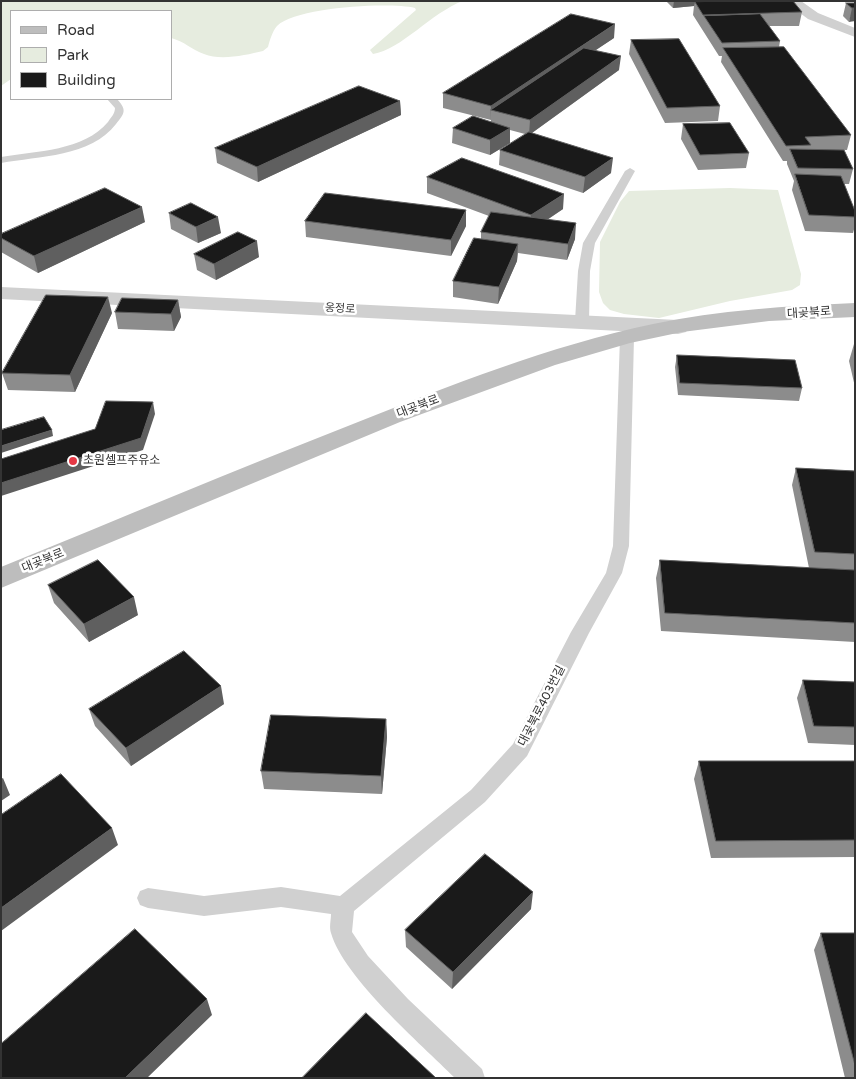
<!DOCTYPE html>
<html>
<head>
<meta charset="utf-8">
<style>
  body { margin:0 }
  #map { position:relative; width:856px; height:1079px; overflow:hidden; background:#fff; font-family:"Varela Round",sans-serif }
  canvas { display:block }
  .frame { position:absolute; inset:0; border:2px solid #333; pointer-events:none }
  .legend { position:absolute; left:10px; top:10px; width:162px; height:90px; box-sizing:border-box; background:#fff; border:1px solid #adadad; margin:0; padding:6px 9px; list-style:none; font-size:15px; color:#333 }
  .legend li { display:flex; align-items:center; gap:10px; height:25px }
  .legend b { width:25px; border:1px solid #adadad }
</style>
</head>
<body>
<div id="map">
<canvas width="856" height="1079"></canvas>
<div class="frame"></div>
<ul class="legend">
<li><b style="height:6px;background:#bdbdbd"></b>Road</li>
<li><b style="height:14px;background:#e6ecdf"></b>Park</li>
<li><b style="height:14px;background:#1a1a1a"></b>Building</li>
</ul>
</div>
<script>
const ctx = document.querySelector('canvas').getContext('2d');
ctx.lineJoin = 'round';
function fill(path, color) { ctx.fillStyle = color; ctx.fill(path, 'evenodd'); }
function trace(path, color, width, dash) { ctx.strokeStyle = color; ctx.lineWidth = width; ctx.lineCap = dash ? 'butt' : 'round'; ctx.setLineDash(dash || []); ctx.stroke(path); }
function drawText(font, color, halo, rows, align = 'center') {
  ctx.font = font + ' "Varela Round","Noto Sans KR",sans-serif'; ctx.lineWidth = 5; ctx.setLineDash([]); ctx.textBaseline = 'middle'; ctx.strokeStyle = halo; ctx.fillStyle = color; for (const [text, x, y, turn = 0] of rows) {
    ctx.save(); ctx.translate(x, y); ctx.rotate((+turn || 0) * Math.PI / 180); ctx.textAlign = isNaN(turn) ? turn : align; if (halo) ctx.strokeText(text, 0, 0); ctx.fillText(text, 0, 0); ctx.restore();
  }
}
fill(new Path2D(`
  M1,1H463C432,12 401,50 373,54L370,50L416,10L415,8C388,2 297,7 277,26C272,32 270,40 268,47L263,51C246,55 221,61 204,54C192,50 184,41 171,38V11H11V79L1,86Z
  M730,188L778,190L801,274L800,285L792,290L730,301L659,318L624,314L610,310L603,303L599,292L600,242L620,202L629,191Z`), '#e6ecdf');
fill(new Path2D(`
  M107,99H117C127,110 125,113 116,124C91,157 39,156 1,163V157C36,151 84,151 108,122C111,117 115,114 115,108Z
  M630,168L635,171L595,243L590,271L589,321L587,324H577L575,321L578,271L583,243L625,171Z
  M627,333L634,337L629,546L622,573L589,633L527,756L485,802L354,911L352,932L368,956L408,999L482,1069L485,1078H455C421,1044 344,978 331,933C329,927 331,920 331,914L281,907L204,916L148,908L140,905L137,898L140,891L148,888L204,896L281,887L340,896L471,790L513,744L571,632L606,573L613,546L620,337Z`), '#d0d0d0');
fill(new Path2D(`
  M784,1H801L818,13L855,28V37L808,19Z
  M1,287L678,320L686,322L689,327L686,332L678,334L1,299Z`), '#d0d0d0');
fill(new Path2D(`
  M855,303V317L769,321L682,332L630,343L555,365L400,422L1,588V567C119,519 235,470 353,424C451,385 549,346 653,324C719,310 787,306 855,303Z`), '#bdbdbd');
fill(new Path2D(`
  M666,1H793L802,12L799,26H769L780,41L779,47L851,135L847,150H844L853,169L849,184H844L855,211V226L853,233L805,231L792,190L794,181L787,164V161H783L721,62L722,56H719L693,15L694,6L673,8Z
  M846,3H855L849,22L843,16Z
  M614,38L595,50L619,70L532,133L611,173L583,193L499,165L500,150L525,134L510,130V143L490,155L452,143L453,128L491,122V120L443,108V93Z
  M631,40L720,106L718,121L665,123L629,54Z
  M400,101L401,115L258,182L217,163L215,148Z
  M683,124L749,153L746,168L698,170L681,139Z
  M427,177L563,209L547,220L575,239L567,260L518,253L517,261L498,304L453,297V281L481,239V232L489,216L427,193Z
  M169,213L221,233L198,243L171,229Z
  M305,221L466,226L451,256L306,237Z
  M145,222L38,273L1,252V234Z
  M194,254L259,257L216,280L197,270Z
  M178,300L181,317L174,331L118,329L115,312Z
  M112,313L75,392L8,390L2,373Z
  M854,344H855V387L849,361Z
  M677,355L802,388L799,401L678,395L675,367Z
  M796,468L855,471V642L661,631L656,578L660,560L809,568L792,485Z
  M48,585L138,615L89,642L54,603Z
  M803,680L855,682V745L808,743L797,698Z
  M224,704L131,766L95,726L89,709Z
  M386,719L387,737L382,794L264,789L261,771Z
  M699,761H855V857L711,858L694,779Z
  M531,909L452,989L406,947L405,930Z
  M821,933H855V1078H845L814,950Z`), '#8c8c8c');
fill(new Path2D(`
  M674,1H746L695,2L694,6L673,8Z
  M852,8H855V21L849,22Z
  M615,24L614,38L502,113L491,110L490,121L491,106Z
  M621,56L619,70L529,135L530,120Z
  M400,101L401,115L258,182L257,167Z
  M510,128V143L490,155V140Z
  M613,158L611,173L583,193L585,177Z
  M564,194L563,209L530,231L531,215Z
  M142,207L145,222L38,273L34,256Z
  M466,210V226L451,256V240Z
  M218,217L221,233L198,243L196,227Z
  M576,223L575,239L567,260L568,244Z
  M257,241L259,257L216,280L214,264Z
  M518,244L517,261L498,304L499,287Z
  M108,297L112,313L75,392L70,375Z
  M178,300L181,317L174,331L171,314Z
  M153,402L155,414L143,450L1,496V483Z
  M52,430L53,436L1,453V446Z
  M134,597L138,615L89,642L84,624Z
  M221,686L224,704L131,766L126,748Z
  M386,719L387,737L382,794L381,776Z
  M3,778L10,795L1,801V779Z
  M112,828L118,845L1,931V908Z
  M533,892L531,909L452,989L453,972Z
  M207,999L212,1015L147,1078H125Z`), '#5f5f5f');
const building = new Path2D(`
  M736,1H793L802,12L703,15L695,2Z
  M846,3H855V8H852Z
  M571,14L615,24L491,106L443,93Z
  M760,14L780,41L722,43L704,16Z
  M679,39L720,106L667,108L631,40Z
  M784,47L851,135L805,137L811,145L786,146L723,48Z
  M584,48L621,56L530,120L491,110Z
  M359,86L400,101L257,167L215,148Z
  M473,116L510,128L490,140L453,128Z
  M730,123L749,153L700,155L683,124Z
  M529,132L613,158L585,177L500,150Z
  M790,149L844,150L853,169L798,168Z
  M462,158L564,194L531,215L427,177Z
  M795,174L841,176L855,211V217L809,215Z
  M105,188L142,207L34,256L1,238V234Z
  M325,193L466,210L451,240L305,221Z
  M191,203L218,217L196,227L169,213Z
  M491,212L576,223L568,244L481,232Z
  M238,232L257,241L214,264L194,254Z
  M474,238L518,244L499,287L453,281Z
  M46,295L108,297L70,375L2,373Z
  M122,298L178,300L171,314L115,312Z
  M677,355L795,360L802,388L680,383Z
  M106,401L153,402L141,438L1,483V459L95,429Z
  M44,417L52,430L1,446V430Z
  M796,468L855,471V554L815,552Z
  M98,560L134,597L84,624L48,585Z
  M660,560L855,570V623L665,613Z
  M184,651L221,686L126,748L89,709Z
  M803,680L855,682V727L814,726Z
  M271,715L386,719L381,776L261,771Z
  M699,761H855V840L716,841Z
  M61,774L112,828L1,908V815Z
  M485,854L533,892L453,972L405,930Z
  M135,929L207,999L125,1078H1V1044Z
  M821,933H855V1065Z
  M366,1013L436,1078H302Z`);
fill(building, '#1a1a1a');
trace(building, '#5f5f5f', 1);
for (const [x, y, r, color] of [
  [73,461,5,"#e63946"]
]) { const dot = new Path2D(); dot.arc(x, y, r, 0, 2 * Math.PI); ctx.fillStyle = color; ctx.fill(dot); trace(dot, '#fff', 2); }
drawText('11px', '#333', '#fff', [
  ["옹정로",340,309,3]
]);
drawText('12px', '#333', '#fff', [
  ["대곶북로",809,313,-4],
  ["대곶북로",418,407,-21],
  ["대곶북로",43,561,-22],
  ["대곶북로403번길",542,706,-63]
]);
drawText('12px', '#333', '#fff', [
  ["초원셀프주유소",83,461]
], 'left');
</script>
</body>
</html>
